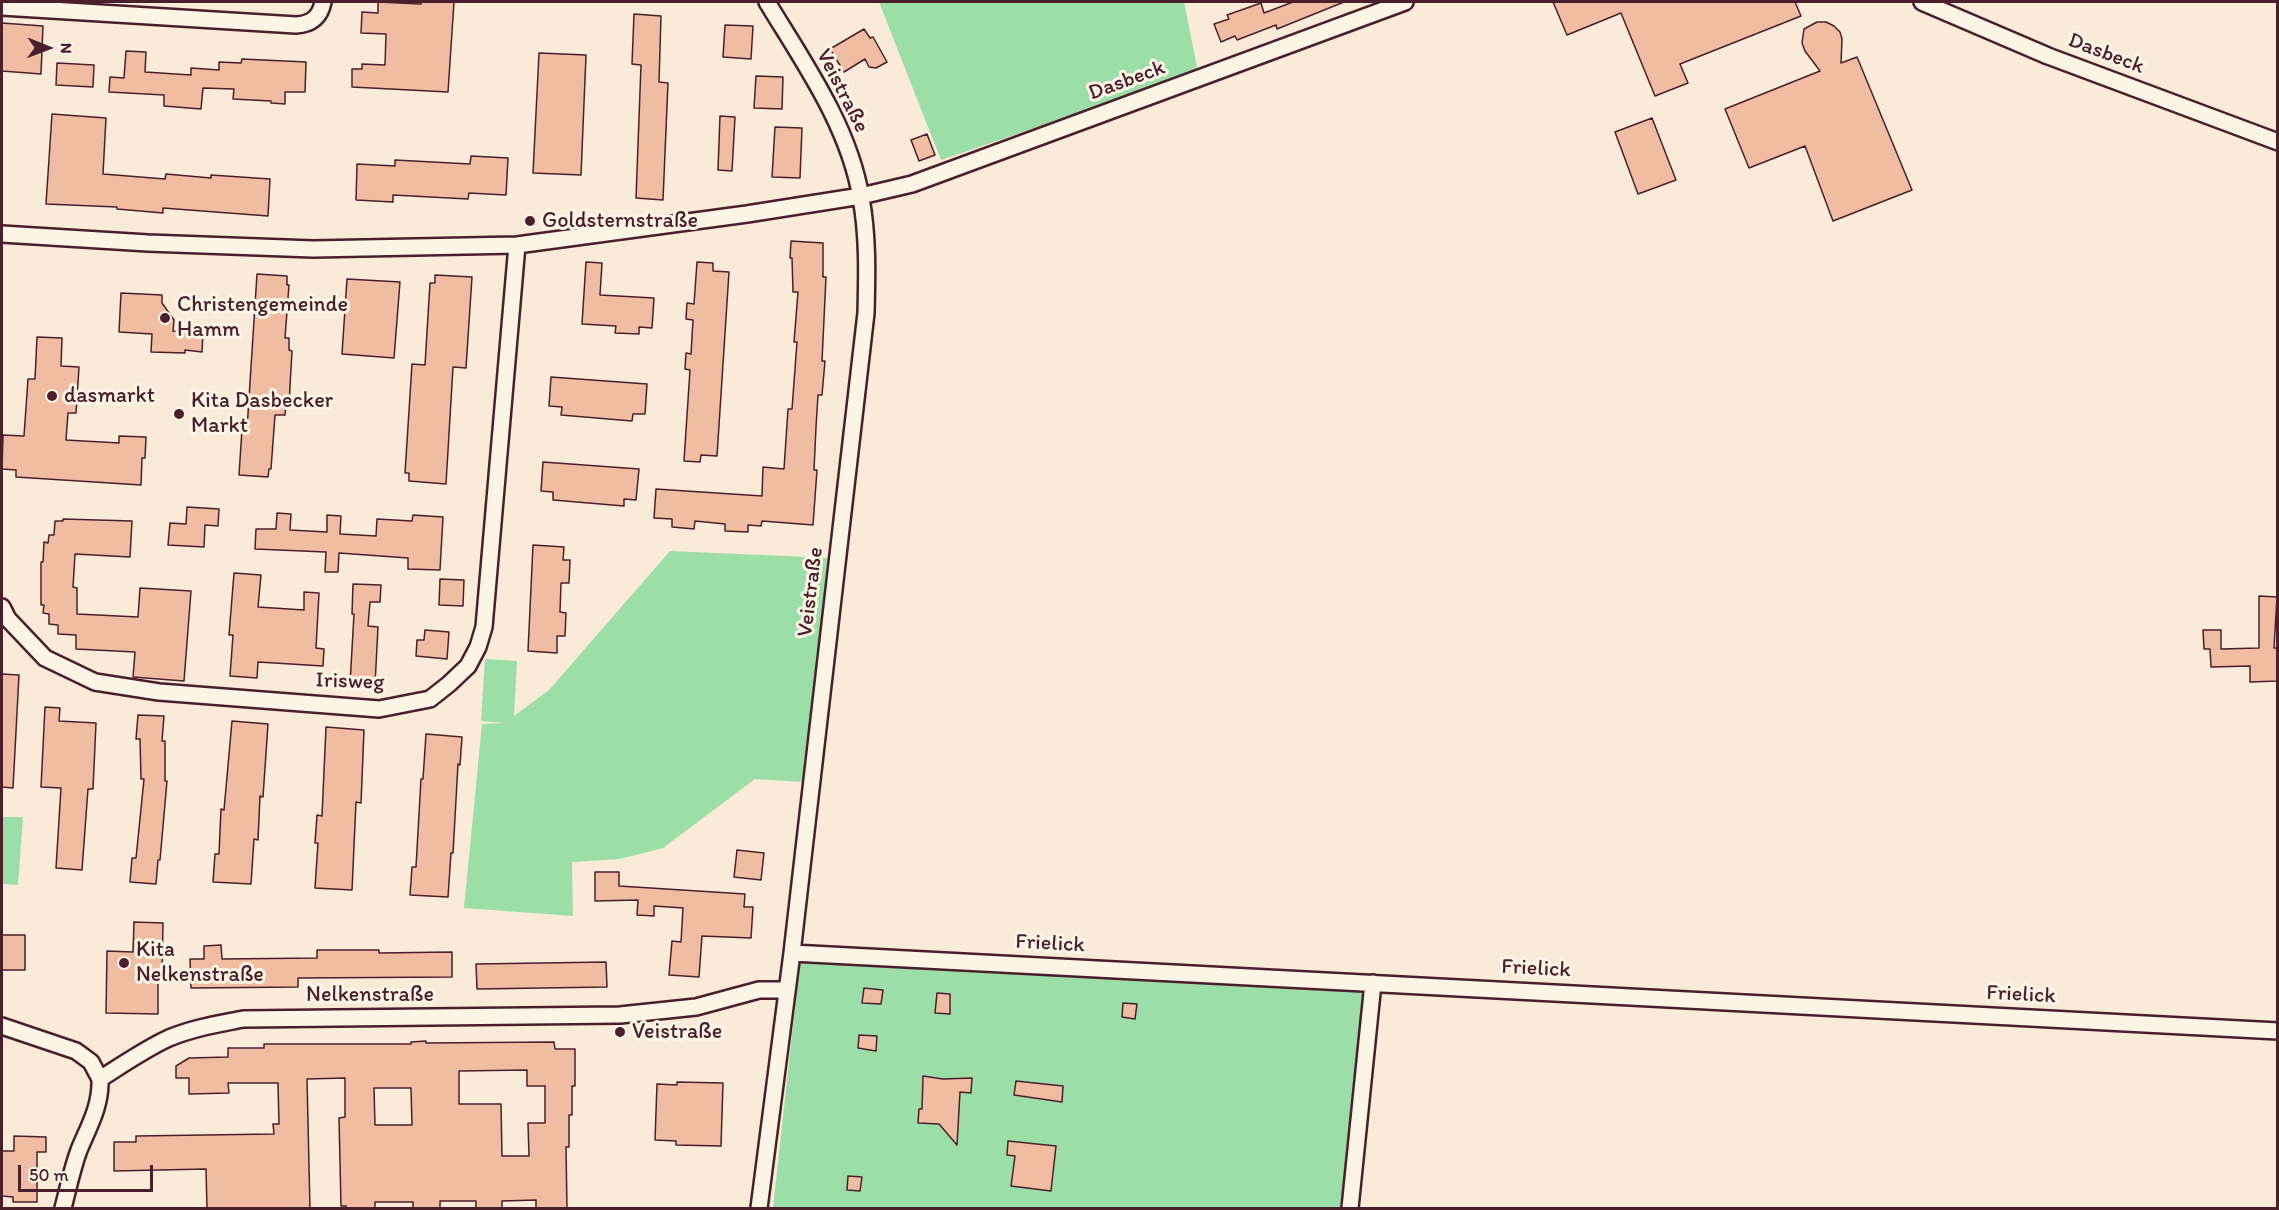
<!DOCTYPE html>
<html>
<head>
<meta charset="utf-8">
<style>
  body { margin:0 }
  #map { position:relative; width:2279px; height:1210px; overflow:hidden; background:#faead8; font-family:Itim,sans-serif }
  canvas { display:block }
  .frame { position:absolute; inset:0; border:3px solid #4a1f2b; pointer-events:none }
  .north { position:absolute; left:18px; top:18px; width:60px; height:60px; -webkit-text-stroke:4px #fcf5e5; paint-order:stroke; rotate:91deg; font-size:16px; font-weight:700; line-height:24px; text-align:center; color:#4a1f2b }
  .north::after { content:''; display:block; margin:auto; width:21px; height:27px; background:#4a1f2b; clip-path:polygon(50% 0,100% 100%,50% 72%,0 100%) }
  .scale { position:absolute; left:18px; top:1165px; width:135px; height:27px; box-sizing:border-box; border:3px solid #4a1f2b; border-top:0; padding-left:8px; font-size:18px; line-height:21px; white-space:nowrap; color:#4a1f2b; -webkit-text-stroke:4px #fcf5e5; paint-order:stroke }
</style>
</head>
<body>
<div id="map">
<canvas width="2279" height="1210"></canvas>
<div class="frame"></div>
<div class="north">N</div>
<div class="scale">50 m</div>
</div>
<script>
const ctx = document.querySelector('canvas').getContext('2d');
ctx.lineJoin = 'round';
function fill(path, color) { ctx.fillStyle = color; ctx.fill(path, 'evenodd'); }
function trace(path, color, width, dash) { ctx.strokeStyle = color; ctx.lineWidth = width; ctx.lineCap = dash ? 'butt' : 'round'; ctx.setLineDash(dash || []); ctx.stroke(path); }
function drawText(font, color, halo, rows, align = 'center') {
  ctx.font = font + ' Itim,sans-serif'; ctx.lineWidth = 6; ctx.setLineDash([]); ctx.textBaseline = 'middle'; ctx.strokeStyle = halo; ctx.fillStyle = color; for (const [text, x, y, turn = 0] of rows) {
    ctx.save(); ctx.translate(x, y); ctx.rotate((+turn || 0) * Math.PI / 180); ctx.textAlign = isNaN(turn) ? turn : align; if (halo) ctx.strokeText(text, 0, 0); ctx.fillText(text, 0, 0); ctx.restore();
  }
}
fill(new Path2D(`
  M879,2H1184L1198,72L941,160Z
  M670,551L830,558L804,782L755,779L663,848L620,859L572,862L573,916L464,908L482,724L505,723L481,721L485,659L517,661L514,716L549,690Z
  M2,817H23L18,885L2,884Z
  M838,961L1367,988L1343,1208H773L800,962Z`), '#9cdea8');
const building = new Path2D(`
  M378,2L421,4L422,2H454L448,92L352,87V69H362V64L385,65L386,34L361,33L362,12L378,13Z
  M1293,2H1344L1277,29L1276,25L1237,40L1235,36L1221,42L1214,24L1229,19L1227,15L1261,3L1264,13Z
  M1553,2H1795L1801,16L1680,64L1688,83L1655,96L1621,13L1567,35Z
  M634,14L661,16L659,82L668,83L663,200L636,198L641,65L632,64Z
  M1817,22H1826L1834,26L1840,32L1842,39L1841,63L1857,57L1912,190L1833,221L1805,146L1749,168L1725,109L1820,71L1805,51L1802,43L1804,29Z
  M2,23L43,26L41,74L2,71Z
  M725,25L753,26L751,59L723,57Z
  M864,29L870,38L873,37L887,62L876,68L869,67L865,59L844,72L830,49Z
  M126,51L146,52L145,72L191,75V68L219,70V62L241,63L242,59L306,62L305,92H285V104L271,103V101L233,99L234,89L203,88L201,109L164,106V95L109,92L110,77L124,78Z
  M539,53L586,55L581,175L533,173Z
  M57,63L94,65L93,87L56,85Z
  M756,76L783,77L782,109L754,108Z
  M52,114L106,118L103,174L165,179L166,174L211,178V175L270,179L268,216L163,208V213L117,209V207L46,204Z
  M720,116L735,117L732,171L718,170Z
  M1652,118L1676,180L1638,194L1615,132Z
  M775,127L802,128L800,178L772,177Z
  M927,134L935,155L919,161L911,140Z
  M471,156L508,158L506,195L469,193L468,199L393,195V202L356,200L357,164L395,166V160L470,164Z
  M791,241L823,243V277H826L822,361H825L822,395H818L816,427L814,470H817L813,525L762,521L761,526L748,525V532L725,531V524L695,521L694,529L672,527V519L654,518L656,489L762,496L763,467L784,469L788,409H792L797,342H794L798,292H793L792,258H790Z
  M586,262L602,263L600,295L654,298L652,328L639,327V334L615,333L616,326L582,324Z
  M697,262L713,263V271L729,272L717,456L701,455L700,462L684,461L690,370L685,369L686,353L691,354L693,320L686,319L687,303L694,304Z
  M257,274L287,276V285H289L285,338H289V350L292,351L289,404H286L285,415H275L271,469H269L268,477L239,475L242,429H247Z
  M435,275L472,277L466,368L453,367L446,484L409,481V473H405L412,364L425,365L430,283H435Z
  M347,279L400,282L394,358L342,354Z
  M121,293L162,295V303L174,320L173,331L203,333L202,352L185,350V353L151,352L152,334L119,332Z
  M37,337L62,338L61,366L79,367L76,413H68L66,440L119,443V436L146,437L145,458H142L141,485L16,477V470L2,469L3,435L24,436L28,379H35Z
  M551,377L647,384L645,414H633L632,421L561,415L562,407L549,406Z
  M543,462L639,469L636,500L624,499V506L553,500V492L541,491Z
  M187,507L219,509L218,526L205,525L204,547L168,545L170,523L186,524Z
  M277,513L291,514L290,530L327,532V515L341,516L340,534L376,536L377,519L412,521L413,515L443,517L440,570L408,569V558L339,553L338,572H325L326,552L255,549L256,529H276Z
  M63,519L132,521L130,557L75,554L73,587L77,588V614L138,617L140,588L191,591L184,681L133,677L135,652L76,649V635L58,634V625L49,624V614L43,613L44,605H41V562H43L44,542L48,543L49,535H54L55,521H63Z
  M533,545L564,547L563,560H570L569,583H561L560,612L566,613L565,636H557V653L528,651Z
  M234,573L261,575L258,607L304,610V592L319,593L316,648L324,649L323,666L258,662L257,678L230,676L233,635H229Z
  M440,579L464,580L463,606L439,605Z
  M353,584L381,585L380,602H370L368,626L378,627L375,685L350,684L354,614H352Z
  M2259,596L2277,597L2274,648H2277V681L2250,682V666L2211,667L2210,649H2204L2203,630H2221V649L2259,648Z
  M425,630L449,632L447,659L416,656L417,640H424Z
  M2,674L19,675L13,788L2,787Z
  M45,707L60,708L59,721L96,723L93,789H88L82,870L56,868L61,788L41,787Z
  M138,715L164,716L162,741H165V781H167L160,860H158L156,884L130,882L132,858H136L144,779H141L140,739H136Z
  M232,721L268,724L263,797L260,796L258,840L254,839L251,884L213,882L215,854H219L221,809L224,810Z
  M326,727L364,730L361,803L356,802L352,890L315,888L318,843H315L317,815L322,816Z
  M426,734L462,737L460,765L458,764L453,853H451L448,897L410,895L412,867H416L421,779H423Z
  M737,850L764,853L761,880L734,877Z
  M595,872H619V886L745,894L744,907H753L751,938L702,936L699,977L669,975L672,941L681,942L683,908L654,906V916L637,915L638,900L595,901Z
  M134,922L163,923L162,978H158V1014L106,1013L107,951L133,952Z
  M2,935H25V970H2Z
  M221,945L222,959L317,958V950H379V953L452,952V977L298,978V987L191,988L190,959H204V946Z
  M606,962L607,987L477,989L476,964Z
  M864,988L883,990L881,1004L862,1003Z
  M937,993L950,994V1014L935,1013Z
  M1123,1003L1137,1004L1135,1019L1122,1017Z
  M859,1035L877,1036L876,1051L858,1048Z
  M426,1041V1043L554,1042L555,1049H575V1086H572V1115H569V1147H566L567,1209H536V1200L502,1201V1209H476V1201H440V1209H413V1202H375V1209H346V1206H341L339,1118L345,1117V1078L307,1079L310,1209H207L206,1169L114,1171V1142H136V1136L274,1134L273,1124H279L278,1083H228L229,1093L189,1094V1078H176V1066L189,1058L228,1057V1048H264V1044H411V1042ZM527,1070V1086H545V1123H528L529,1156H502L501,1104H459V1071ZM374,1088H411L412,1125H375Z
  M923,1076L943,1079L972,1078L971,1093L960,1092L957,1145L939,1124L918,1123L919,1109H922Z
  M1016,1081L1063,1086L1062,1102L1014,1095Z
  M677,1082L723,1083L721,1146L676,1145V1141L655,1140L657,1084L677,1085Z
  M14,1136L46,1137V1152H37V1202H13V1197L2,1196V1151H14Z
  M1008,1141L1056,1146L1051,1191L1011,1186L1015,1156L1007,1155Z
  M848,1176L862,1177L860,1191L847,1190Z`);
fill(building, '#f0bca2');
trace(building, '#4a1f2b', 1.5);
const street = new Path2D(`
  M1922,2L2048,56L2278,142
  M2,7L296,25C312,24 320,17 323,2
  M2,234L148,243L313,249L517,245L747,214L861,196L912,184L1405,2
  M2,607L8,619L45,658L95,682L159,692L379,709L430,699L449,684L468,666L478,647L484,627L517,245
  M792,953L2278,1031
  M2,1026L76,1051L91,1062L100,1079
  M63,1208C68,1189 72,1169 79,1150C89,1126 101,1106 100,1079C122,1065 145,1049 169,1038C193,1028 218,1024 243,1019L620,1015L696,1007L759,990H787
  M759,1208L792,953L866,313C867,274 868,236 861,198C849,126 804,63 767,2
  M1350,1208L1373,983`);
trace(street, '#4a1f2b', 20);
trace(street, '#fcf5e5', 15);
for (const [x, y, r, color] of [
  [530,221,6,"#4a1f2b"],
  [165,318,6,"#4a1f2b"],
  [52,396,6,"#4a1f2b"],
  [179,414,6,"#4a1f2b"],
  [124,963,6,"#4a1f2b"],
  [620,1032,6,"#4a1f2b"]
]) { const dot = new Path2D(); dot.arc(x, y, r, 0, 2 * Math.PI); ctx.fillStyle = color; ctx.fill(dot); trace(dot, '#fcf5e5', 2); }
drawText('22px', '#4a1f2b', '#fcf5e5', [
  ["Dasbeck",2106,54,21],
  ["Dasbeck",1127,81,-20],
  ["Veistraße",842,91,63],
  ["Veistraße",811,592,-83],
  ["Irisweg",350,682,2],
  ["Frielick",1050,944,3],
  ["Frielick",1536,969,3],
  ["Nelkenstraße",370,995],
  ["Frielick",2021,995,3]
]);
drawText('22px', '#4a1f2b', '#fcf5e5', [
  ["Goldsternstraße",542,221],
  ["Christengemeinde",177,305],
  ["Hamm",177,330],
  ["dasmarkt",64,396],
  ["Kita Dasbecker",191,401],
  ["Markt",191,426],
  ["Kita",136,950],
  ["Nelkenstraße",136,975],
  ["Veistraße",632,1032]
], 'left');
</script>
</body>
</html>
